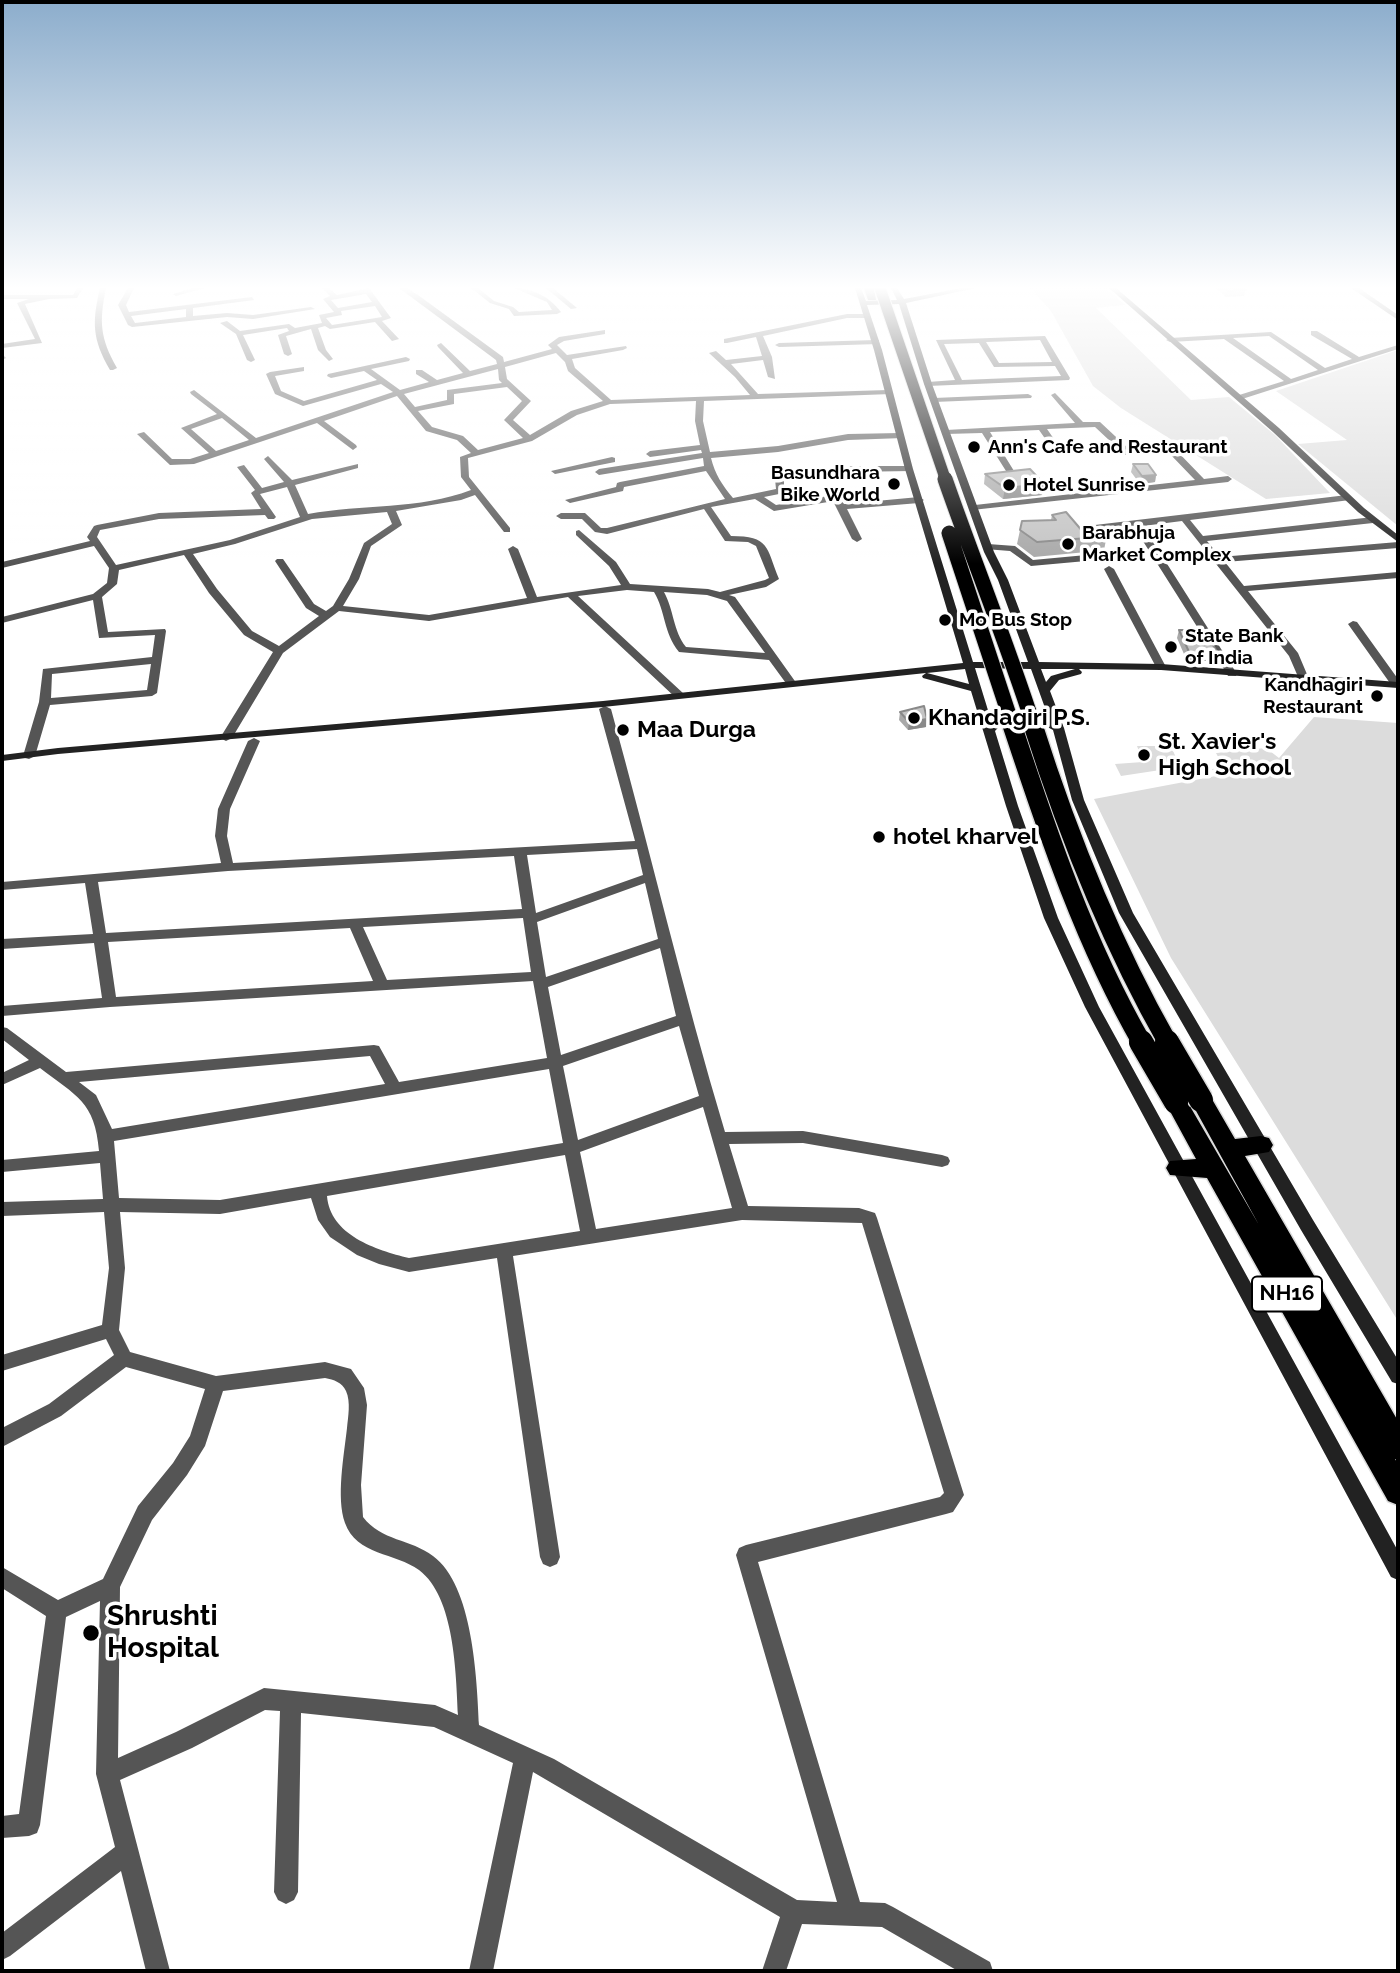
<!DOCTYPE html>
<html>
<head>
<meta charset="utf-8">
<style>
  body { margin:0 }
  #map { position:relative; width:1400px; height:1973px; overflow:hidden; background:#fff; font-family:Raleway,sans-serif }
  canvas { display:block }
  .frame { position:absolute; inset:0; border:4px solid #000; pointer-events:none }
</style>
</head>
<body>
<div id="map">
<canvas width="1400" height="1973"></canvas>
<div class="frame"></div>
</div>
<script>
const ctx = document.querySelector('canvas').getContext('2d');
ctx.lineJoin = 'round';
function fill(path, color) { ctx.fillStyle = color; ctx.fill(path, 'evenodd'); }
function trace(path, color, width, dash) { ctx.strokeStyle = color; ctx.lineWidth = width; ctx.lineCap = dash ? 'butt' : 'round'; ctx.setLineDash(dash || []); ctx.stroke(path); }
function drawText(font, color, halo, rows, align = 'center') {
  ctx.font = font + ' Raleway,sans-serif'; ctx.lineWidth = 7; ctx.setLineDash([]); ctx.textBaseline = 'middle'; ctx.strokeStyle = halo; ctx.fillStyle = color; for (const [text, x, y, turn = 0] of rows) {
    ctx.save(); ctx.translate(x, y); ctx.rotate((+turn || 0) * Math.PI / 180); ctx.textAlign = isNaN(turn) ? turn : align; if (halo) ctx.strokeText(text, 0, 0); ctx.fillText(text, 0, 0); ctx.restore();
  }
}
fill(new Path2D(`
  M1030,288H1106L1125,305L1096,308L1191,400L1229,397L1275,435L1330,493L1266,499L1121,408L1093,386L1051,311Z
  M1398,350V526L1298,444L1347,440L1276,391Z
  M1314,717L1398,723V1321L1171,958L1094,799L1216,776L1212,769L1224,768L1216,753L1266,748L1279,758Z
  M1137,746H1171L1180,767L1121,776L1115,764L1143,762Z`), '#dcdcdc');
const highway = new Path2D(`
  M864,288H874L876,300H868Z
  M1201,1091L1209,1094L1235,1139L1261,1136L1269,1138L1273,1145L1269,1152L1245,1156L1398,1421V1460L1395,1459L1398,1464V1505L1388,1501L1207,1178L1170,1175L1166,1168L1170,1161L1196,1159L1165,1102L1168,1096L1176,1093L1184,1096L1259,1225L1190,1100L1193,1094Z`);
trace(highway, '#dbdbdb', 3);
fill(new Path2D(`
  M77,288H83L77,298L49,299L25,304L42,343L2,348V344L35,339L17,303L29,299H2V295H73Z
  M100,288H106C99,322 100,338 117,368L113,370H110C92,339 92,322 100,288Z
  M128,288H134L126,305L129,312L252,297L254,300L193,308V316L227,313L253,315L311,307L315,309L253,319L227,317L132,327L128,325L118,305ZM186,309V317L135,323L131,316Z
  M193,288H205L176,296L173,294Z
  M322,288H329L337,295L369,288L391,318L382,321L399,339L392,341L375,322L330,329L325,326L318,328L326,350L333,359L329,361L318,350L311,329L286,336L292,354L288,356L284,354L278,335L289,331L287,328L243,335L255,360L251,362L247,360L236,334L220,323L227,321L240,331L289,324L295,328L322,323L319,315L334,312L323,299L330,296ZM366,294L372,302L338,308L331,300ZM375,306L382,317L332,325L326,318L342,315L341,311Z
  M399,288H407L418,295L503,357L504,362L552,349L548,345L559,337L605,330V334L564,341L557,345L567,355L626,346L627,348L623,350L572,359L575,368L611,400L750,395L735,377L709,353L716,351L726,360L762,356L756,337L727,343H724V339L847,314H870L867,318H847L763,336L772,357L775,379L768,377L763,360L731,364L758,394L888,390L892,392L891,394L704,401L703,421L710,452L778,446L848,434L900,433L903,434V438L848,440L778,452L711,458C715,474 722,485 733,498L776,489L775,479L779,476L845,466H909L912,467V471L845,472L784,481V493L764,497L776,505L828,496L841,499L844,504L919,497L924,500L919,503L847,509L862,539L857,542L852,539L834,503L828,502L774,511L755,499L711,507L731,536C770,536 766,547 779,579L766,587L729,595L735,597L797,684L796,686H788L769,660L679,652C663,632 666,612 654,592L627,590L578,596L684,694V698H676L568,597L429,621L339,611L283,653L232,738L226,741L220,738L273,652L244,635L209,593L184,555L119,570L117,584L102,597L108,632L165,629L166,631L157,693L152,696L50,705L35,756L29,759L25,758L23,756L39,702L43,669L152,657L155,635L99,638L93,600L2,623V617L93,594L107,583L109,568L94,546L2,568V562L90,541L87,537L94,526L97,525L159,513L261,509L251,493L255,490L237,467L244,465L262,488L284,482L264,459L268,456L292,480L358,464V468L295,485L308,514C362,504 419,510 471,490L461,477L460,457L471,453L457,440L426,431L397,396L324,421L356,445L357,447L353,450L317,423L194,464L170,465L137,434L144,432L172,459H190L209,453L181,428L217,414L191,394L190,392L194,390L256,438L393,392L381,384L303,406L275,394L266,374L270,372L304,367V371L275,376L281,391L304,401L377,380L364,371L331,378L327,376L328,374L406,357L410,359L409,361L371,369L400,390L429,382L416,374V370H422L437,380L463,373L438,347L437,345L441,343L470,371L497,364L496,360ZM556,353L565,362L568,371L603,401L571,411L530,435L513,420L531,401L507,379L505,367ZM498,369L499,380L502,383L447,390V400L415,407L404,394ZM507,387L522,401L504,420L523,438L478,450L463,436L432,427L418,411L454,404V394ZM696,401L695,421L700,445L650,451L646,454L650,457L701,450L702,453L599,469L595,472L599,475L703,458L704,466L620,482L617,483L616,487L565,500L570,503L623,491L624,487L706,471L725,499L607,528H601L585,513H561L556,516L561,519H582L595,532L607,534L704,509L725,541L748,542L756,546L769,578L765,580L720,592L708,589L630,584L616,562L579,530L576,531V535L609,566L621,585L537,597L518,549L513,546L508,549L527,598L429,615L343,606L359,579L371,546L402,525L396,511L461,500L475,495L504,532H510V528L469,477L468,458L532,441L577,415L610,404ZM222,418L249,440L216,451L191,429ZM287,487L300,517L230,540L116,565L97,537L100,530L159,519L265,515L268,519H274L276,517L260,494ZM387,512L392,524L364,543L349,579L333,606L326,611L314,604L283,559H277L275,561L306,608L319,616L279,646L252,631L217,589L193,554L235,544L312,519ZM664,592L707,595L727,601L765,653L686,647C673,631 674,610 664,592ZM151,664L147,690L51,698L52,674Z
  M471,288H478L494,301L513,307L519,312L552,310L547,302L514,288C533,288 550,297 561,312L557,314L514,316L509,309L490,303Z
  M546,288H553L577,308L571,309Z
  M1351,288H1359L1398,315V320Z
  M1394,288H1398V291Z
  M1311,331H1317L1359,357L1398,345V349L1239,400L1235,398L1236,396L1284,381L1224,339L1170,342L1166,340L1170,338L1271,332L1325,368L1352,359L1311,335ZM1269,336L1318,370L1291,379L1233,338Z
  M1045,336L1070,378L1069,380L928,386L924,384L928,382L955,380L936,340ZM1040,340L1052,362L999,363L986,342ZM979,343L994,367L1055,366L1061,376L962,380L944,344Z
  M876,340H879V344L779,347L775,345L779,343Z
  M2,354L6,358L2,360Z
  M1055,393L1083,422H1100L1130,450L1174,448L1204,479L1228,476L1232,479L1228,482L972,510V506L975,505L1195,480L1169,453L1125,455L1095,427L1047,429L1063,452L1059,455L1056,454L1039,430L990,432L1014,471L1010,474L1006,471L982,433L946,434L942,432L946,430L1075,423L1051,395Z
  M1028,394L1032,396L1031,398L934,402L930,400L934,398Z
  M612,457L615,458V462L555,474L551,471Z
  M1347,495L1350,496V500L1190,520L1203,536L1373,517L1378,520L1373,523L1207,541L1220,557L1398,542V548L1225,562L1244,586L1398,572V578L1248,591L1298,653L1309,679L1304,682L1299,679L1289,656L1182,521L1143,526L1237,674L1236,676H1228L1227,674L1134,527L1095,531L1090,528L1095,525Z
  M988,544L1015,546L1033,560L1097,554L1102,557L1097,560L1031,566L1010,551L985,549V545Z
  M1109,566L1114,569L1166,667L1165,669L1161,670L1156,667L1104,569Z
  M1353,621L1357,622L1398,679V687L1392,686L1348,624Z
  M605,706L611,709C650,850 683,992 725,1132L803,1131L942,1155L948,1157L950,1161L948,1165L942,1167L803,1143L729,1144L748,1206L859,1208L875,1213L877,1218L964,1495L953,1512L946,1514L758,1562L860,1902L885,1903L893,1907L990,1962L993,1971H958L882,1927L802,1924L786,1971H762L780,1917L533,1772L493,1971H469L513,1763L434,1727L301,1713L298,1892L294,1900L286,1904L278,1900L274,1892L280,1711L265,1710L192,1748L120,1780L170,1971H146L121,1871L10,1956L2,1960V1933L115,1847L96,1774L100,1601L66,1617L40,1825L37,1833L29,1836L2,1838V1816L19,1814L46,1616L2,1588V1567L58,1600L103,1579L138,1506L173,1463L190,1436L205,1389L126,1367L61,1416L2,1447V1428L49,1404L114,1355L106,1339L2,1371V1355L102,1325L109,1268L104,1212L2,1216V1202L103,1199L100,1163L2,1172V1160L99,1151C95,1101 76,1096 40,1068L2,1085V1073L29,1060L2,1039V1027L7,1028L66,1072L374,1045L379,1046L399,1082L547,1058L533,981L110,1007L2,1016V1006L102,998L94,943L2,949V939L93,934L85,883L2,890V882L221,863L215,836L218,809L248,741L254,738L260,741L230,809L227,836L233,863L635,841L599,709ZM637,849L643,875L536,913L527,855ZM514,856L522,909L106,933L98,882L228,871ZM645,883L658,939L546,977L537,922ZM523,918L531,972L387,980L363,927ZM350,928L373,981L116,997L108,942ZM660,948L676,1016L561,1055L548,987ZM679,1026L699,1096L578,1140L563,1066ZM370,1056L385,1084L112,1129L96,1095L79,1082ZM549,1069L563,1143L220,1200L119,1198L114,1141ZM703,1107L732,1208L596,1229L580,1152ZM565,1155L580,1231L409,1258C376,1250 330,1235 327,1196ZM311,1198L318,1220L330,1237L357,1255L379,1264L409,1272L497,1258L540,1557L543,1564L550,1567L557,1564L560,1557L513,1256L742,1220L862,1223L944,1493L940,1497L746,1545L739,1548L736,1555L837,1902L797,1900L554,1759L479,1725C477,1679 473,1585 433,1556C411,1539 381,1541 363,1517L361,1485L367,1405L364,1388L351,1369L325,1362L216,1376L130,1352L119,1330L125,1268L120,1212L220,1214ZM325,1378C334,1380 342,1382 346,1391C351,1402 348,1417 347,1428C344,1455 336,1498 345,1523C356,1555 396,1553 419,1570C455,1597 456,1674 458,1715L435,1705L264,1688L176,1732L118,1758L120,1587L152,1520L187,1475L205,1446L223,1391Z`), '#555');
fill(new Path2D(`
  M855,288H861L866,301L897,300L891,288H897L904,299L962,288H976L906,303L932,384L994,552L1008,580L1039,662L1161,664L1398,682V688L1161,670L1079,669L1082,672L1081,674L1059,680L1050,691L1064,728L1084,800L1133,913L1313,1220L1398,1360V1384L1392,1382L1301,1230L1119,913L1072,800L1053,730C1033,719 1012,711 995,731L1018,806L1058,918L1099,1007L1398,1551V1580L1391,1577L1085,1007L1044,918L1006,806L971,691L923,678L922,676L926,673L603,707L58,754L2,761V755L58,748L603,701L963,663L905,469L874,350ZM899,304L924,384L984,552L998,580L1028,662H973L913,469L882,350L867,305ZM975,668L1031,669L1049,719C1029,710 1010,707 991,720ZM965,669L969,684L927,673ZM1041,669H1075L1051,676L1046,682Z
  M1109,288H1116L1279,428L1364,508L1398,535V542L1358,512L1273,432Z`), '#222');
fill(highway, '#000');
const highwayBridgeFar3 = new Path2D(`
  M880,288L946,481`);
const highwayBridgeFar2 = new Path2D(`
  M945,479C974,562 1007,643 1034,727
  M949,533L1013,727`);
const highwayBridgeFar1 = new Path2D(`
  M1012,725C1048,834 1085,944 1142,1043
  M1033,725C1068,835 1111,943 1168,1043`);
const highwayBridge = new Path2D(`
  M1141,1042L1176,1102
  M1167,1042L1201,1100`);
trace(highwayBridgeFar3, '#dbdbdb', 13, []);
trace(highwayBridgeFar2, '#dbdbdb', 17, []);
trace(highwayBridgeFar1, '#dbdbdb', 22, []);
trace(highwayBridge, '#dbdbdb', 27, []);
trace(highwayBridgeFar3, '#000', 11);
trace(highwayBridgeFar2, '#000', 15);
trace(highwayBridgeFar1, '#000', 19);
trace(highwayBridge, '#000', 24);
fill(new Path2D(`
  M1216,288H1244L1246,290L1244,296L1226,297Z
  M1133,464L1156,475L1155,482L1140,484L1131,472Z
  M985,474L1044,484L1042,495L1003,499L984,484Z
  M1052,515L1084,533L1106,534V540L1103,555L1097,551L1034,557L1017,544L1022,521L1051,520Z
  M1179,630L1218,653L1216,661H1187L1177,638Z
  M900,712L927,719L926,727L908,730L899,720Z`), '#a9a9a9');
fill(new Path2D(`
  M1156,475L1155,482L1140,484L1142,476Z
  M1044,484L1042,495L1003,499L1005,488Z
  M927,719L926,727L908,730L909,722Z`), '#898989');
const building = new Path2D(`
  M1225,288H1244L1246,290L1228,291Z
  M1133,464H1148L1156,475L1142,476Z
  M1030,469L1044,484L1005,488L985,474Z
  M1066,512L1084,533L1106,534V540L1100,537L1037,542L1020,530L1022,521L1056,520L1052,515Z
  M1179,630H1203L1218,653L1190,654Z
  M924,706L927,719L909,722L900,712Z`);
fill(building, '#c4c4c4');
trace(building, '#898989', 2);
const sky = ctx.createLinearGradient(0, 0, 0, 564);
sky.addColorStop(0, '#8cadcc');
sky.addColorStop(0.51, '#fff');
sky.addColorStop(1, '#ffffff00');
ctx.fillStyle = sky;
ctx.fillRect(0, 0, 1400, 564);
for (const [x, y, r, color] of [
  [974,447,7,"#000"],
  [894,484,7,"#000"],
  [1009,485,7,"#000"],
  [1068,544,7,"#000"],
  [945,620,7,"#000"],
  [1171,647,7,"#000"],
  [1377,696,7,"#000"],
  [914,718,7,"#000"],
  [623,730,7,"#000"],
  [1144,755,7,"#000"],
  [879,837,7,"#000"],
  [91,1633,9,"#000"]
]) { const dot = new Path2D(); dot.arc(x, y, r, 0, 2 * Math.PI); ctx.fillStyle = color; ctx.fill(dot); trace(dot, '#fff', 2.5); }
drawText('bold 19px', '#000', '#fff', [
  ["Ann's Cafe and Restaurant",988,447],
  ["Basundhara",880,473,"right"],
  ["Bike World",880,495,"right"],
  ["Hotel Sunrise",1023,485],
  ["Barabhuja",1082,533],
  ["Market Complex",1082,555],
  ["Mo Bus Stop",959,620],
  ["State Bank",1185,636],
  ["of India",1185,658],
  ["Kandhagiri",1363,685,"right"],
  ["Restaurant",1363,707,"right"]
], 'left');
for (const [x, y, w] of [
  [1287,1294,70]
]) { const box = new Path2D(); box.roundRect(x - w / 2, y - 17.5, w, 35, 5); ctx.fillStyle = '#fff'; ctx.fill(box); trace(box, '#000', 2); }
drawText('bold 21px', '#000', null, [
  ["NH16",1287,1294]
]);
drawText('bold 23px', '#000', '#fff', [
  ["Khandagiri P.S.",928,718],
  ["Maa Durga",637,730],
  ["St. Xavier's",1158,742],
  ["High School",1158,768],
  ["hotel kharvel",893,837]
], 'left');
drawText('bold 28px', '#000', '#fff', [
  ["Shrushti",107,1617],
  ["Hospital",107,1649]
], 'left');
</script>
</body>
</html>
